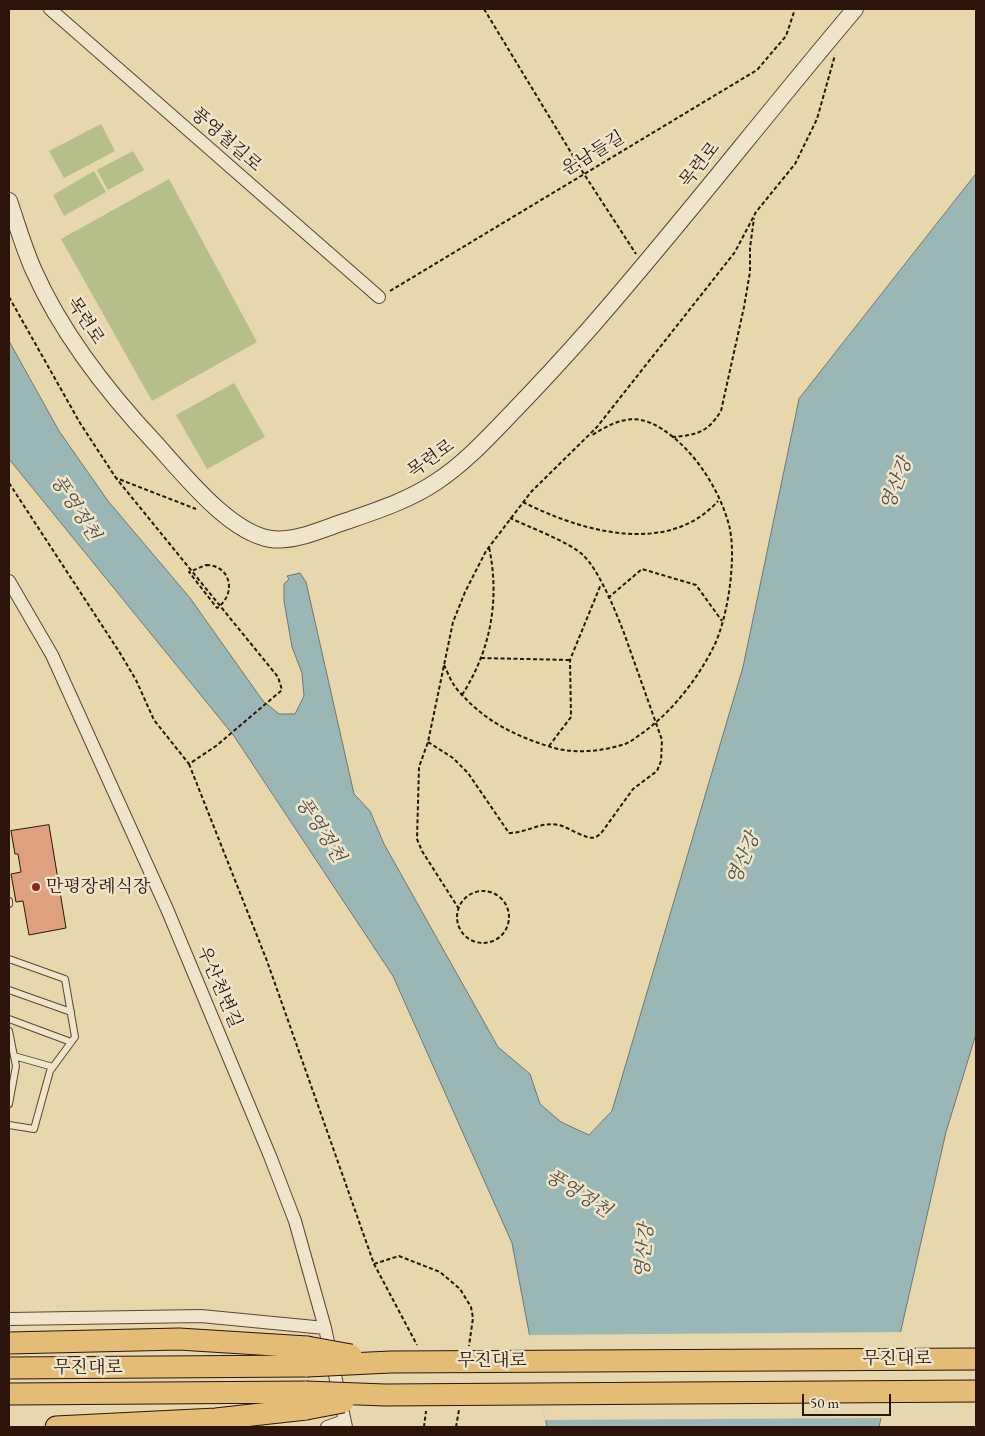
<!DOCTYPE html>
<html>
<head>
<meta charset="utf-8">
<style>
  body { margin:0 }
  #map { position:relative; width:985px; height:1436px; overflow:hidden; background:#e6d7ad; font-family:"EB Garamond",serif }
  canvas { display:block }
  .frame { position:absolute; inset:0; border:10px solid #2d140a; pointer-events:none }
  .scale { position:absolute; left:802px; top:1394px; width:89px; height:22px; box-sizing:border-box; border:2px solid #2d140a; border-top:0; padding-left:6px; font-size:15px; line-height:18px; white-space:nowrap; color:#2d140a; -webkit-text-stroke:4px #efe5ca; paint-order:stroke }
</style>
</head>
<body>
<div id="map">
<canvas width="985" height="1436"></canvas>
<div class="frame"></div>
<div class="scale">50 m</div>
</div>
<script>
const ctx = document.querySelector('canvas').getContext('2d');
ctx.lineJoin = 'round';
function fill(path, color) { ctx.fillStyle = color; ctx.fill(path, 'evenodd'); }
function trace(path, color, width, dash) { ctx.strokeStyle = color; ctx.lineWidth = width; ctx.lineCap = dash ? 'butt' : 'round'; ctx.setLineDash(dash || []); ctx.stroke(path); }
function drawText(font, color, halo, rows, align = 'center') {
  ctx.font = font + ' "EB Garamond","Noto Serif KR",serif'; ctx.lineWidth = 5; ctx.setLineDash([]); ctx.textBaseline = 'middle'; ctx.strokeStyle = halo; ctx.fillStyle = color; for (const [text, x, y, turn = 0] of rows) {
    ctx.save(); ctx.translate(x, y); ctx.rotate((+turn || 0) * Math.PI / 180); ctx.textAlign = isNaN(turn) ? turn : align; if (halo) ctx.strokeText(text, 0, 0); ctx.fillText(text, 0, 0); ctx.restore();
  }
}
fill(new Path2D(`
  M101,124L115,151L64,178L49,151Z
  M133,151L144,170L108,190L97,170Z
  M94,171L106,192L64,216L53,195Z
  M169,179L257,342L152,401L61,239Z
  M234,383L265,437L207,469L176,415Z`), '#b6be89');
const water = new Path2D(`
  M976,174V1034L946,1132L879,1427H547L512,1243L393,976L234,736L9,459V341L59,431L108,501L190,598L263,701L279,714H295L304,696L302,673L292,647L284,601V584L289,579L287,576L300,573L306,582L354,794L370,811L384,844L498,1047L530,1074L540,1104L561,1122L589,1135L612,1111L743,667L799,399Z`);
fill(water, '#9ab7b5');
trace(water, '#6e7671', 1);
fill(new Path2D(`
  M903,1332L884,1418L545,1420L528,1335Z`), '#e6d7ad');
const building = new Path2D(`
  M49,825L66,928L29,935L23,901L16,902L11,874L21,872L18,854H15L11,831Z`);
fill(building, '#dfa07f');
trace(building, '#2d140a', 1);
const service = new Path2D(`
  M9,901V904
  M9,959L65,979L75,1037L50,1071L34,1129L9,1125
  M9,990L71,1012
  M9,1019L71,1042
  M9,1031L16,1066L9,1104
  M14,1056L53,1067`);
const minor = new Path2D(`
  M50,9L379,297
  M9,581L52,655L167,909L270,1156L295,1221L325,1328L346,1427
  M9,1319L201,1316L325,1328
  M327,1427L344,1421`);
const tertiary = new Path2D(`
  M9,201C17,224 24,249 34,271C63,336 109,394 157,445C184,475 230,533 271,539C293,542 318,531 338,524C372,512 406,502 436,482C462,465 484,442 506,419C535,389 563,359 591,327C682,223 766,114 855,9`);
const trunk = new Path2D(`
  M9,1343L179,1339L307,1347
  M9,1368L307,1366
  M9,1394L306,1392
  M56,1427L216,1419L306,1409`);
trace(service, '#5b4533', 8);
trace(minor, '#5b4533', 14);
trace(tertiary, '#5b4533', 18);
trace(trunk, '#2d140a', 23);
trace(new Path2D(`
  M484,9L584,174L636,254
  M390,291L757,70L786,36L795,9
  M9,297L80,423L116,478
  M672,437C697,435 707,433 721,411L744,307L750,272V248L754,218
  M9,483L120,653L136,680L154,720L189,764L216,746L282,690L278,677L116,478L196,509
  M523,502C580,531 668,557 718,501
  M206,565C231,565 237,594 217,608L189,572Z
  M608,598L642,569L696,585L722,621
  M481,658L570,660
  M444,665C447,671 450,679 454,685C457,690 462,695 466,699C491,725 521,738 554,748C577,754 604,751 625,744C631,742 636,737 641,734C671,713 697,680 713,648C728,619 737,557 729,525C720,492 699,458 673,437C642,412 623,415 591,436
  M462,695C491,650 500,599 489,547
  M428,742L453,758L468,773L509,833C527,833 541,821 559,825C568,827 588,841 596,837C598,836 600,834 602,832L633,789L657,771L661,761L662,740L624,633C616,612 599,570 583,555C569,542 529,527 510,518
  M549,746L571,717L570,660L601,584
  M189,764L267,961L374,1264L417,1345
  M457 917a26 26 0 1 1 52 0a26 26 0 1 1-52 0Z
  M459,909L422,851L417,839L419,767L428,742L453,622L465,592L486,551L531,492L597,427L735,252L756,212L795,164L817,119L835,55
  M374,1264L399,1256L440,1272L460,1289L471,1307L473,1318L469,1346
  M424,1427L426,1411
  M456,1427L459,1410`), '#2d140a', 2, [4, 2.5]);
trace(service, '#efe5ca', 6);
trace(minor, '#efe5ca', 12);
trace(tertiary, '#efe5ca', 16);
trace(trunk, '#e3bc76', 21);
const trunkBridge = new Path2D(`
  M307,1347L351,1355
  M307,1366L391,1362L976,1359
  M306,1392L385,1395L976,1391
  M306,1409L343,1402`);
trace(trunkBridge, '#2d140a', 23, []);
trace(trunkBridge, '#e3bc76', 21);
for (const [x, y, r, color] of [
  [36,887,5,"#8f2418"]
]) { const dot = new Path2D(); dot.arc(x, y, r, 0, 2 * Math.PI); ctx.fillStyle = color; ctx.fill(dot); trace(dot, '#efe5ca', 2); }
drawText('18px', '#2d140a', '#efe5ca', [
  ["풍영철길로",226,140,41],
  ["운남들길",593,154,-31],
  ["목련로",700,165,-51],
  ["목련로",85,321,57],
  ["목련로",431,459,-35],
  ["우산천변길",219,987,67],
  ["무진대로",897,1359],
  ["무진대로",492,1361],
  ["무진대로",88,1368]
]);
drawText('18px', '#2d140a', '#efe5ca', [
  ["만평장례식장",46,887]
], 'left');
drawText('italic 19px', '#534d46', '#efe5ca', [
  ["영산강",897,484,-69],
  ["풍영정천",75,508,57],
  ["풍영정천",320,830,57],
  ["영산강",744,859,-67],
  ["풍영정천",578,1194,32],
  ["영산강",645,1251,-85]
]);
</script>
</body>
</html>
